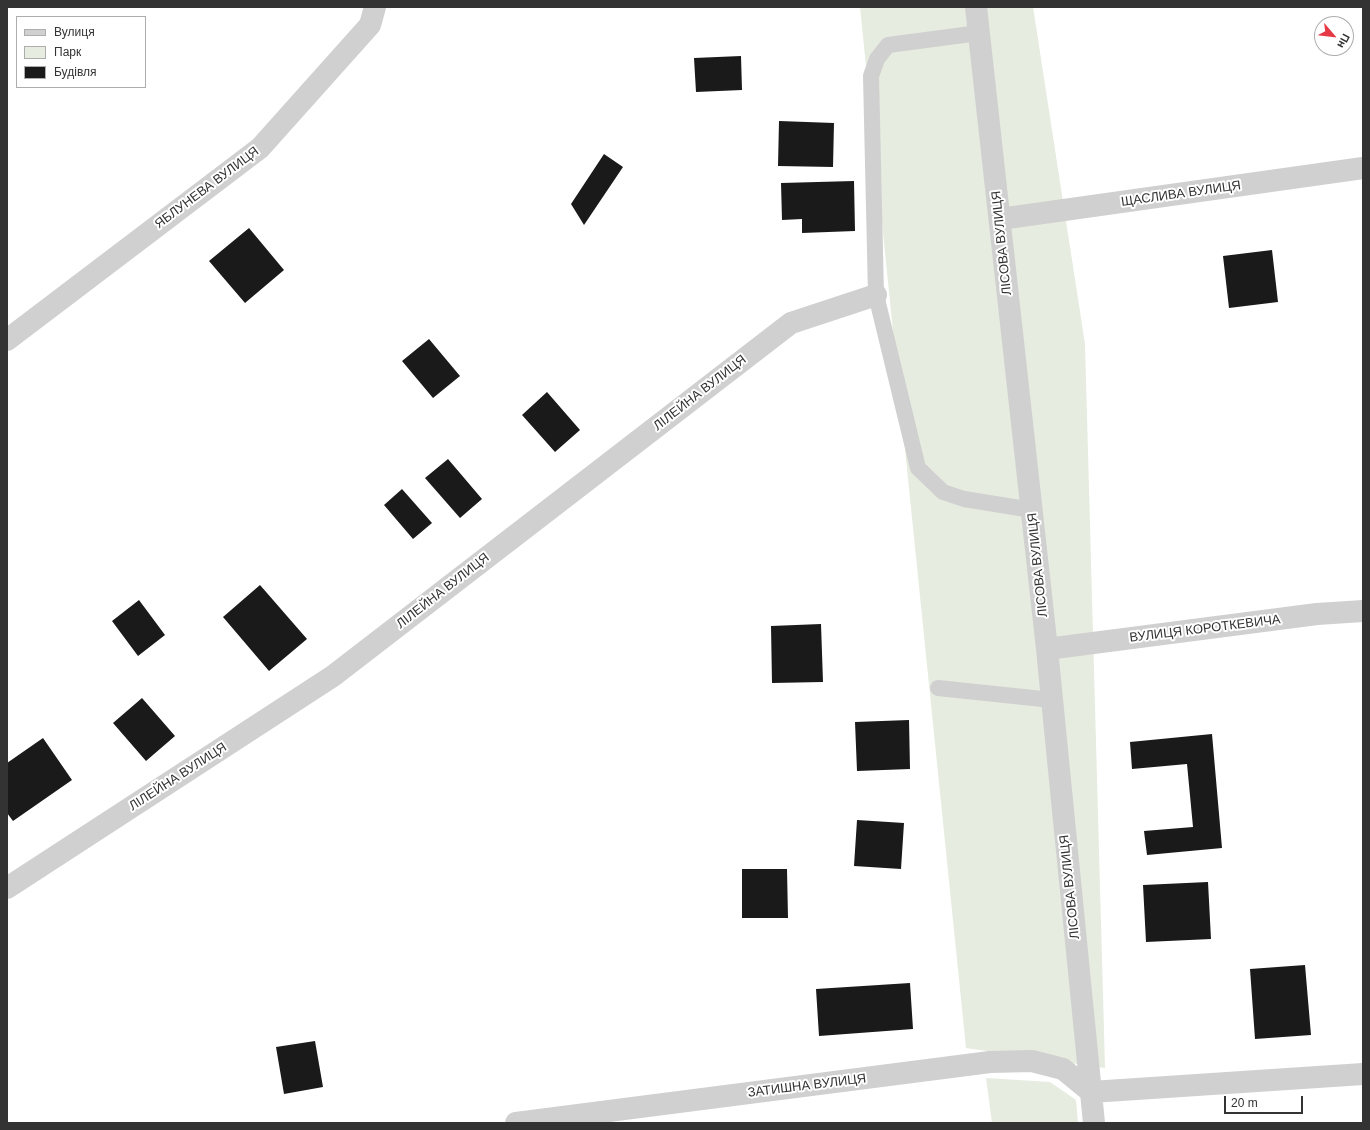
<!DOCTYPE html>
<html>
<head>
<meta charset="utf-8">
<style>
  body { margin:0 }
  #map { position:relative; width:1370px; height:1130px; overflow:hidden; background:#fff; font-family:Arial,sans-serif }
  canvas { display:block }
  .frame { position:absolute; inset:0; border:8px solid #333; pointer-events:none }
  .legend { position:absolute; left:16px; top:16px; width:130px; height:72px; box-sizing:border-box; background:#fff; border:1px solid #adadad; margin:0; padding:5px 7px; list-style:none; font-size:12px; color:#333 }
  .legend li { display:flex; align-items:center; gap:8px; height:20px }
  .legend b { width:20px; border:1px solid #adadad }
  .north { position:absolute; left:1314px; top:16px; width:40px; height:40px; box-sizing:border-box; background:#fff; border:1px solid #adadad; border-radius:50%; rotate:118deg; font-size:11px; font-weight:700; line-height:16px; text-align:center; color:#333 }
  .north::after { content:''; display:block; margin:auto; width:14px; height:18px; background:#e63946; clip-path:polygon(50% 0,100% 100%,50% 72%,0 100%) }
  .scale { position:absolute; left:1224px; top:1096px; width:79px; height:18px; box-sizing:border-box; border:2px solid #333; border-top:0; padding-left:5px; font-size:12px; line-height:14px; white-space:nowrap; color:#333; -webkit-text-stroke:3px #fff; paint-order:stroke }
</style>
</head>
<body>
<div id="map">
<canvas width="1370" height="1130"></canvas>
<div class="frame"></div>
<ul class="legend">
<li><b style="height:5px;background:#d0d0d0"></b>Вулиця</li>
<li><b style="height:11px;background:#e6ecdf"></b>Парк</li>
<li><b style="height:11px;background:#1a1a1a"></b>Будівля</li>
</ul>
<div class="north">Пн</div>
<div class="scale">20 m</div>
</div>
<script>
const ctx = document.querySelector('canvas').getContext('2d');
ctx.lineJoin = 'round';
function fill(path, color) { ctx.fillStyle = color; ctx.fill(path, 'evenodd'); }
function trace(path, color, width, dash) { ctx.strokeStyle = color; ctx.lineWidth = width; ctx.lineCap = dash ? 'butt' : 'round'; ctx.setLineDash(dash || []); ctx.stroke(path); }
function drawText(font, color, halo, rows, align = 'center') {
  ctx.font = font + ' Arial,sans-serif'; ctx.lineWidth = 4; ctx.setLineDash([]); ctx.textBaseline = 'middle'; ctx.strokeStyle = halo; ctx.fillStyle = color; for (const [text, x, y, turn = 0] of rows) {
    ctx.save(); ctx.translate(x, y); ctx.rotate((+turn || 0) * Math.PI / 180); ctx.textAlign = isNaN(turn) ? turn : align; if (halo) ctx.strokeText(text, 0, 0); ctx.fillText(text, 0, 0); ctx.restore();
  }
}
fill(new Path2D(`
  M860,7H1033L1085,344L1105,1068L966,1048Z
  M986,1078L1050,1082L1076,1100L1078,1123H992Z`), '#e6ecdf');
fill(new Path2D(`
  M741,56L742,90L696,92L694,58Z
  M779,121L834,123L833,167L778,166Z
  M604,154L623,167L584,225L571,204Z
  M854,181L855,231L802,233V219L782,220L781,183Z
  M249,228L284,270L245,303L209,261Z
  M1272,250L1278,302L1229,308L1223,256Z
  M429,339L460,376L433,398L402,361Z
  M547,392L580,430L555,452L522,415Z
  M448,459L482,499L460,518L425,478Z
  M402,489L432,523L413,539L384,505Z
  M260,585L307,639L269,671L223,617Z
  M139,600L165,635L138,656L112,621Z
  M821,624L823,682L772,683L771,626Z
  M142,698L175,736L146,761L113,723Z
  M909,720L910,769L857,771L855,722Z
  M1212,734L1222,848L1147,855L1144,831L1193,827L1187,764L1132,769L1130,742Z
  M43,738L72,780L13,821L7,813V763Z
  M857,820L904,823L901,869L854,866Z
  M742,869H787L788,918H742Z
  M1208,882L1211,939L1146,942L1143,885Z
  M1305,965L1311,1035L1255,1039L1250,969Z
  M910,983L913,1029L819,1036L816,989Z
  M315,1041L323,1087L284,1094L276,1047Z`), '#1a1a1a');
trace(new Path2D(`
  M979,33L888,45L877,59L871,76L876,295L918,468L943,492L964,499L1032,510
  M938,688L1052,700`), '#d0d0d0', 16);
trace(new Path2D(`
  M976,7L1047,649L1094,1123
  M1000,219L1363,168
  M7,340L260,148L370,25L375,7
  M1047,649L1317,614L1363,611
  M7,888L333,676L791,323L876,295
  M516,1123L990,1062L1032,1061L1063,1069L1091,1092L1363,1074`), '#d0d0d0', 22);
drawText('13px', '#333', '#fff', [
  ["ЯБЛУНЕВА ВУЛИЦЯ",207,188,-37],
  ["ЩАСЛИВА ВУЛИЦЯ",1181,194,-8],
  ["ЛІСОВА ВУЛИЦЯ",1002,243,-96],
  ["ЛІЛЕЙНА ВУЛИЦЯ",700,393,-38],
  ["ЛІСОВА ВУЛИЦЯ",1038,565,-96],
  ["ЛІЛЕЙНА ВУЛИЦЯ",443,591,-38],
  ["ВУЛИЦЯ КОРОТКЕВИЧА",1205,629,-7],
  ["ЛІЛЕЙНА ВУЛИЦЯ",178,777,-33],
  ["ЛІСОВА ВУЛИЦЯ",1070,887,-96],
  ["ЗАТИШНА ВУЛИЦЯ",807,1086,-7]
]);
</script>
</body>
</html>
